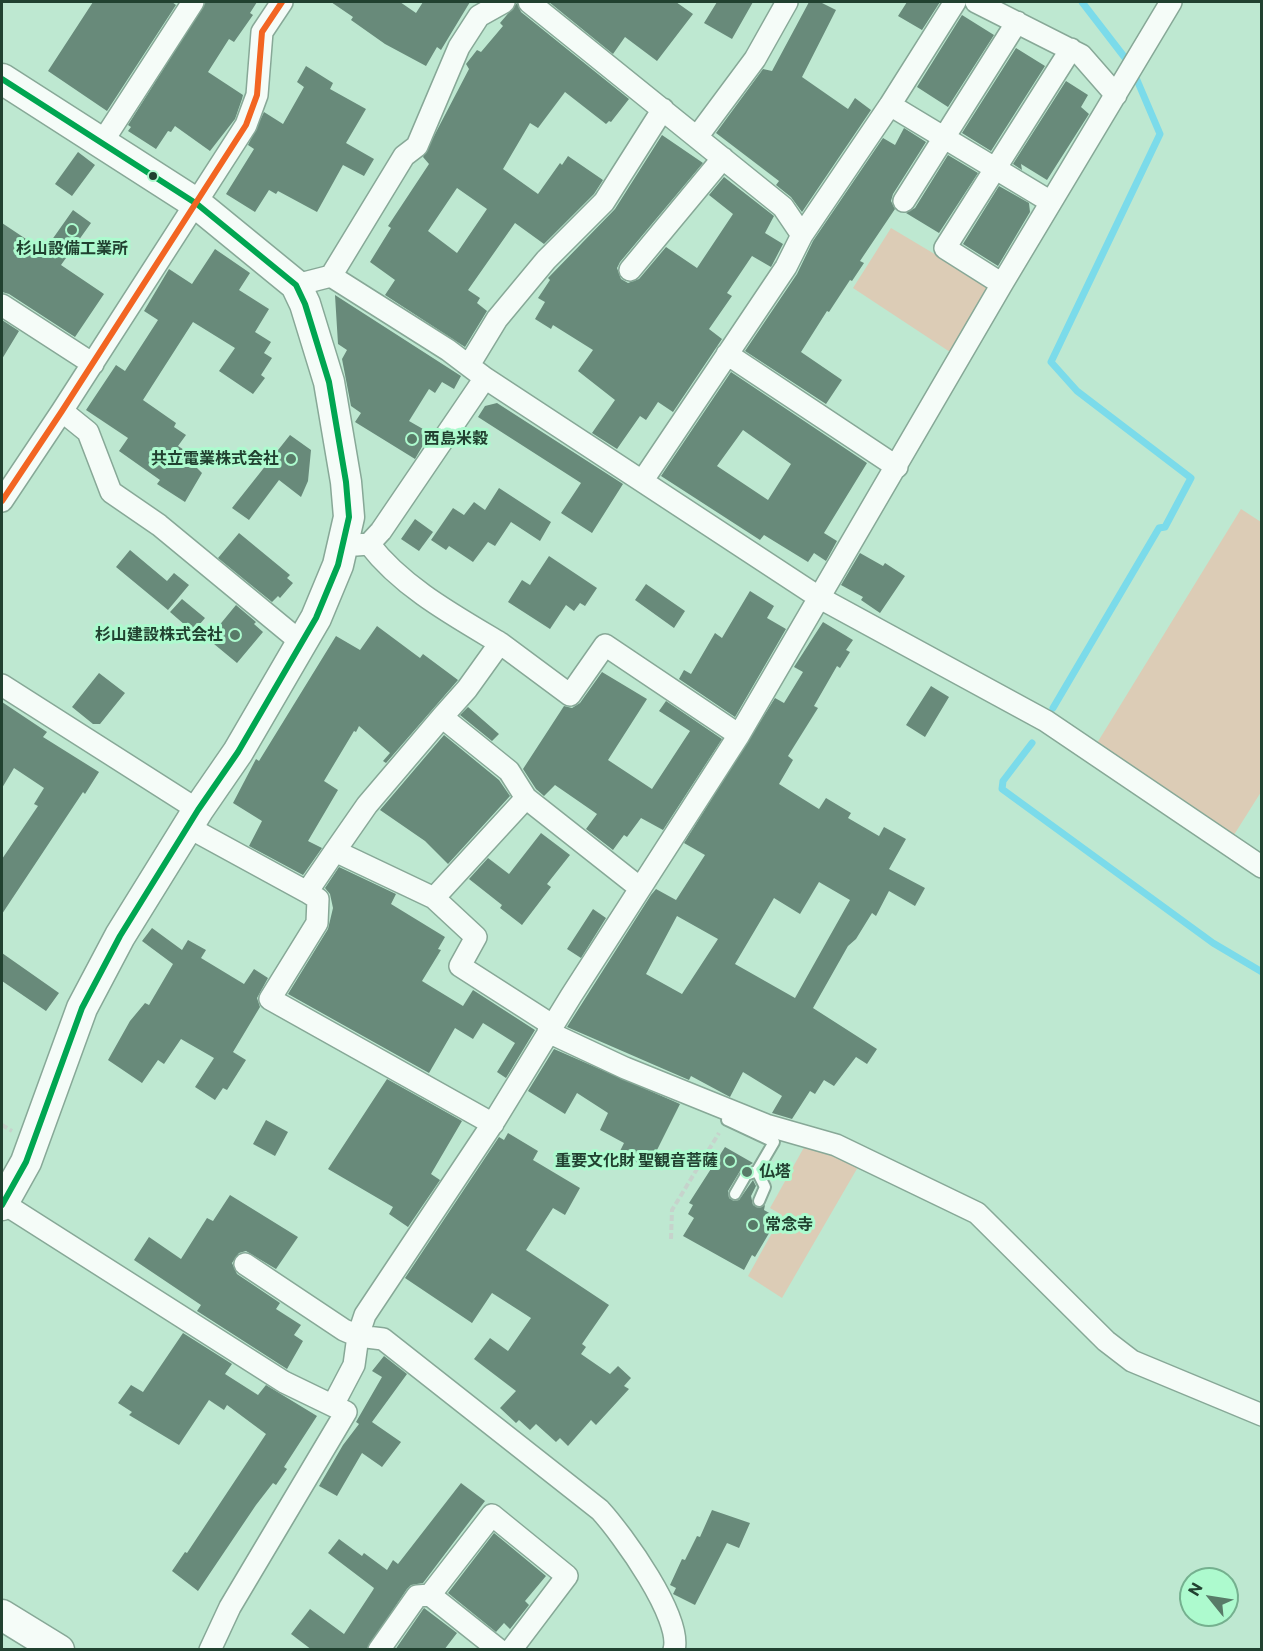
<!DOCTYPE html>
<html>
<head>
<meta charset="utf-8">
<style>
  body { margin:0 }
  #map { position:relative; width:1263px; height:1651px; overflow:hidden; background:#bee8d1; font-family:Commissioner,sans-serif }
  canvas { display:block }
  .frame { position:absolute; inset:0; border:3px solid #214130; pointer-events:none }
  .north { position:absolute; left:1179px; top:1567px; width:60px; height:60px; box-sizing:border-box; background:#adface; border:2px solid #75b08f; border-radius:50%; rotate:300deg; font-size:16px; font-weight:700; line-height:24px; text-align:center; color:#214130 }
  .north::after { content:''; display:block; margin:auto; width:21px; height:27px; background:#587b68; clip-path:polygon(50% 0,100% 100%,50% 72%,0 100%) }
</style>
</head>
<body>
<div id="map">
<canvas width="1263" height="1651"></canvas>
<div class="frame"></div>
<div class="north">N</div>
</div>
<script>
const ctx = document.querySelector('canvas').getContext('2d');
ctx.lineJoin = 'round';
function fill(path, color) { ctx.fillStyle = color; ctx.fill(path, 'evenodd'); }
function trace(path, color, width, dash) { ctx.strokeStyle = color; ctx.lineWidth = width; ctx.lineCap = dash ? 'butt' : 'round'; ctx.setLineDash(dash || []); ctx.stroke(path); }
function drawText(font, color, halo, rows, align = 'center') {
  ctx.font = font + ' Commissioner,"Noto Sans JP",sans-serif'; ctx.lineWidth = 6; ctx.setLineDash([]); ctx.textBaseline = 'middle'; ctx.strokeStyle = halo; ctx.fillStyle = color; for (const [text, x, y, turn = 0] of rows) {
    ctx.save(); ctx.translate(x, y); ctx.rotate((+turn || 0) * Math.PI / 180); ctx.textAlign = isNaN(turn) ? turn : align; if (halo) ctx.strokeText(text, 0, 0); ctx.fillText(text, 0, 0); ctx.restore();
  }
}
fill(new Path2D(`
  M891,228L990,287L950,352L853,288Z
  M1241,509L1261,522V792L1232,838L1094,748Z
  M807,1142L817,1144L858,1167L782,1298L748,1276L782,1215L770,1208Z`), '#dcccb6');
trace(new Path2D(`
  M1082,2L1129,63
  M1053,708L1159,528L1165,527L1191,478L1077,391L1051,362L1160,134L1134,73
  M1032,743L1003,781L1002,789L1213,943L1262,972`), '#7bdbea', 7);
fill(new Path2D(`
  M93,2H172L176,5L107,111L48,71Z
  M206,2H257L250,13L253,15L234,42L229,39L208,72L243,95L242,99L235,119L210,151L175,126L171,132L168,131L156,149L128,131L131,127L128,125Z
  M331,2H400L416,13L423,2H470L441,50L437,47L426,66L385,44L351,20L353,17Z
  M549,2H676L693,14L657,61L625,37L613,54Z
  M717,2H753L732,39L704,23Z
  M809,2H820L836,10L802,77L848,109L855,98L871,110L802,212L791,197L776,185L779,181L716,133L763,69L772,71Z
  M907,2H940L922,30L898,16Z
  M517,3L521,12L629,99L611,122L609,121L606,124L565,92L538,128L530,123L503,169L538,194L560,163L562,165L568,156L603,180L594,194L544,244L515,223L468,290L480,298L477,303L487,311L465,347L385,295L395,280L370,262L391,228L388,226L429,164L423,157L469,69L466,64L477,50L481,52L503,26L500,23ZM457,188L487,209L457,253L428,231Z
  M962,15L994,35L948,107L917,87Z
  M1016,48L1045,66L991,151L962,133Z
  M306,66L333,83L330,89L366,109L346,143L374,159L364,176L343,165L317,212L278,191L276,194L269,190L255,212L226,194L254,149L248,145L264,112L283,124L304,87L297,82Z
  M1066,81L1088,95L1081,107L1089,114L1047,180L1021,164L1022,170L1013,164Z
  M904,128L926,142L893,194L891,201L895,209L860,261L864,263L852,281L850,280L829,312L827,311L801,352L842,380L826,404L745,351L797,274L813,241L883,138L895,145Z
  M662,135L703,163L620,262L617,268L621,279L628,283L639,279L666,247L697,268L733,214L709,195L724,177L774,216L765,233L783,244L771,267L752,256L727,293L732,296L709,329L722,339L673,412L658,402L646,420L640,416L617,449L592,433L615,400L578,371L593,350L553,325L551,329L535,319L545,302L538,298L550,280L548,278L615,209Z
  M78,152L95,165L72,196L55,184Z
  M948,155L978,173L939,233L906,213L915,208Z
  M999,186L1029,203L1030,212L998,266L963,244Z
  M73,210L91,223L61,265L104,294L75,337L9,294L2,292V223L44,251Z
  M215,249L250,273L239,290L269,309L255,332L271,342L264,353L272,358L261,375L265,378L253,394L219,371L235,348L193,322L143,400L176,423L174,427L186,435L178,446L198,459L194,465L202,473L185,502L157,484L160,480L119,451L128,438L86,410L116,365L125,371L158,320L144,311L169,269L192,284Z
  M335,295L461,376L454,389L442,382L435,393L429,389L409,421L430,433L415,459L355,422L361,413L351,406L342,359L347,350L338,344Z
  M2,320L19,331L2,359Z
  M731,372L867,463L824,533L837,541L826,561L814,553L808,562L764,535L760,540L661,476ZM743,430L791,464L768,500L717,466Z
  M497,403L623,484L592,533L561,513L581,483L478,417L485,406Z
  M290,435L311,450L308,481L301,497L279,480L249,520L232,508Z
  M499,488L551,522L540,541L511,522L495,546L488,542L473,562L449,546L446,550L431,540L453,508L464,515L474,502L485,510Z
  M415,519L433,532L419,551L401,539Z
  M239,533L290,575L287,578L293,583L280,598L278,596L272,602L218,558Z
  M130,550L167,581L174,573L189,585L168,610L116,567Z
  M860,553L883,566L885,563L905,576L880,613L861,600L863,597L841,585Z
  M549,556L597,588L585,606L580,603L574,611L566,605L550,629L508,602L522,580L530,585Z
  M646,584L685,611L674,628L635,600Z
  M750,591L774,606L767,618L786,629L735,717L679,679L684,670L691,674L715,633L722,638Z
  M182,599L205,618L193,632L170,612Z
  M236,605L256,622L254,624L263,632L237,663L208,639Z
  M823,622L853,640L846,650L850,652L840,668L837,666L814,706L818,708L788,756L793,760L779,784L819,809L826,798L851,813L848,818L879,836L884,827L906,839L889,869L925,888L915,906L889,891L876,916L872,913L856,939L848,946L813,1008L877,1049L867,1064L856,1057L834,1086L824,1080L815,1094L810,1091L792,1119L772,1113L782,1096L743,1072L730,1097L691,1076L689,1080L567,1027L651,895L656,889L676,900L705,855L684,843L775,698L784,703L803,672L794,667ZM819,882L850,900L795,998L735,964L774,898L800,914ZM677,916L718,939L682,994L646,974Z
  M377,626L420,658L423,654L458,680L386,763L383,761L390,753L359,726L356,732L354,731L324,781L338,790L308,841L322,848L303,875L249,846L262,821L233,803L256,759L259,761L336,636L360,650Z
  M602,672L647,699L608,760L652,789L690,731L659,711L666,701L722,739L663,830L641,818L627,837L624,835L613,850L586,829L597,814L555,785L544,796L536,789L523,769L564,706L572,708L580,703Z
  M99,673L125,693L100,724H93L72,707Z
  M931,686L949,697L925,737L906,725Z
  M2,702L47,732L43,737L99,772L85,794L83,792L2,914V859L38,806L34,804L44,788L14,768L2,788Z
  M468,707L499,734L492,741L460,715Z
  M444,735L499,780L510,796L448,864L425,841L380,810Z
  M541,833L570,855L547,884L551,887L522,925L500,908L502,905L469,879L488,858L509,874Z
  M339,867L396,894L391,904L445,937L438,949L441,950L422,981L463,1006L473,990L535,1030L506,1078L497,1072L515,1043L483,1023L473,1039L455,1028L429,1073L288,994L328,929L333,908L330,894L325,888Z
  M593,909L606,918L581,958L567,949Z
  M152,928L182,950L188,940L206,950L201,958L244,984L254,969L268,978L257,998L260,1007L233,1052L246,1060L227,1090L223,1088L215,1100L195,1087L214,1058L181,1039L164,1064L158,1060L142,1083L108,1060L130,1021L145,1003L149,1005L173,964L142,941Z
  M2,953L59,993L46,1011L2,981Z
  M554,1049L680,1104L648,1168L619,1153L624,1143L600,1130L608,1113L577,1093L565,1114L528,1091Z
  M387,1079L462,1121L431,1174L440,1180L408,1227L389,1214L393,1207L328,1169Z
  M266,1120L288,1132L275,1156L253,1144Z
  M508,1133L538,1151L533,1160L580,1188L565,1215L553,1208L526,1250L609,1305L582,1344L586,1347L581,1354L610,1374L618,1366L631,1378L624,1386L629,1389L596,1425L591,1420L568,1446L560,1438L556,1442L536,1424L530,1430L519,1420L516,1423L500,1408L516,1391L474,1359L490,1338L508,1351L531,1318L492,1293L472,1323L405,1278L499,1137L504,1140Z
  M725,1147L753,1163L740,1171L728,1191L729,1198L734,1201L739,1200L753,1180L756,1186L751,1196L753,1205L759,1208L765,1205L764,1210L778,1218L755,1257L752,1255L744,1270L683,1236L694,1218L688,1214L693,1205L689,1203Z
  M230,1195L298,1237L276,1269L246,1251L239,1253L232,1263L237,1274L280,1303L276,1309L301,1325L294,1335L303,1341L287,1369L197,1311L201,1305L134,1260L149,1237L181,1259L207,1218L213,1221Z
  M183,1333L232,1364L225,1374L258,1395L266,1385L317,1416L284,1467L287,1469L276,1485L273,1483L256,1505L198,1591L172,1571L185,1552L187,1553L266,1434L227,1405L224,1410L209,1400L179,1445L129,1415L132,1412L118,1403L131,1385L143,1392Z
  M384,1356L407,1374L372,1422L401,1442L382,1467L362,1453L337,1496L319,1486L343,1445L359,1424L356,1422L382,1377L372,1371Z
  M461,1483L485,1501L423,1583L411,1585L407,1589L366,1650H312L291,1634L310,1609L344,1634L373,1590L374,1588L328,1553L339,1539L362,1556L364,1553L387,1570L393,1560L398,1564Z
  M712,1510L750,1523L739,1548L727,1543L695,1605L673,1594L676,1588L670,1585L682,1559L685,1560L697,1536L700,1537Z
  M494,1533L546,1576L525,1601L529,1605L510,1629L504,1623L496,1632L448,1593Z
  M424,1608L457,1633L444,1650H395Z`), '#688a7a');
const lane = new Path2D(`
  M730,1116L727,1120L774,1142L757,1171L765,1187L759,1201
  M735,1194L746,1175L757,1171`);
const street = new Path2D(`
  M529,2L783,207L802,235
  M976,2L1081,55L1116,95
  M890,105L1051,202
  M697,137L755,59L787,2
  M101,144L193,2
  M904,201L1017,22
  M630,270L723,158
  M331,276L404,156L417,146L459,47L479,16L504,2
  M1002,284L945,248L1071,49
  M296,285L331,276L448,350L485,378L820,598L1046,721L1262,867
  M2,305L93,364
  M727,354L897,467
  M469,365L497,319L546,260L604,202L663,109
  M62,411L88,432L111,492L159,525L302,643
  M643,480L786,267L802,235L890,105L955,2
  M2,501L62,411L246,125L257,95L262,32L282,2
  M369,544C402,587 453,615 500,643L467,689L442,717L509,771L526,798L434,898L476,937L460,966L552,1025
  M356,545L369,544L381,531L485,378
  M500,643L570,695L605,645L739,735
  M2,685L198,810
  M526,798L640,888
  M188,827L307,892L335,851L434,898
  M335,851L367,805L442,717
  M307,892L318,899L317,923L270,999L493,1124
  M548,1032L625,1068L766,1125L836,1145L977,1213L1106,1341L1132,1361L1262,1415
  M3,1203L284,1382L346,1412L230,1607L210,1650
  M245,1264L344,1330L358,1336L383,1339L600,1510C622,1534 683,1618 674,1650
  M333,1405L354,1365L358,1336L365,1315L495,1120L571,996L739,735L1002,284L1171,2
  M430,1595L492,1515L567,1576L511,1650
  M379,1650L417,1596L430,1595L499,1650`);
const secondary = new Path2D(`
  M2,79L197,204L296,285L305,304L329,382L346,482L349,517L338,565L316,618L238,752L198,810L120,936L82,1008L26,1162L2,1205
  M2,1615L59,1650`);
trace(lane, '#87a897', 14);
trace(street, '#87a897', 24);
trace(secondary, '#87a897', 33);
trace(new Path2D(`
  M2,1125L12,1131
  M671,1239L672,1210L719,1133`), '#c6d3cc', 4, [6, 3]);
trace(lane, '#f5fcf8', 10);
trace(street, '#f5fcf8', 21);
trace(secondary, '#f5fcf8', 30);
trace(new Path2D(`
  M2,79L197,204L296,285L305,304L329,382L346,482L349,517L338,565L316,618L238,752L198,810L120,936L82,1008L26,1162L2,1205`), '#00a651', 6);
trace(new Path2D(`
  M2,501L62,411L246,125L257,95L262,32L282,2`), '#f26522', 6);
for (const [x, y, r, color] of [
  [153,176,5,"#214130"],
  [72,230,6,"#587b68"],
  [412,439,6,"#587b68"],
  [291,459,6,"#587b68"],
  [235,635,6,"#587b68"],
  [730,1161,6,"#587b68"],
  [747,1172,6,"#587b68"],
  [753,1225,6,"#587b68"]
]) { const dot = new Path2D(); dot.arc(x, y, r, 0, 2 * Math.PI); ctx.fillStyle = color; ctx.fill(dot); trace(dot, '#adface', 2); }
drawText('bold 16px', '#214130', '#adface', [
  ["杉山設備工業所",72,249,"center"],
  ["西島米穀",424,439],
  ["共立電業株式会社",279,459,"right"],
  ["杉山建設株式会社",223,635,"right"],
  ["重要文化財 聖観音菩薩",718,1161,"right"],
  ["仏塔",759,1172],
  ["常念寺",765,1225]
], 'left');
</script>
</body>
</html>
